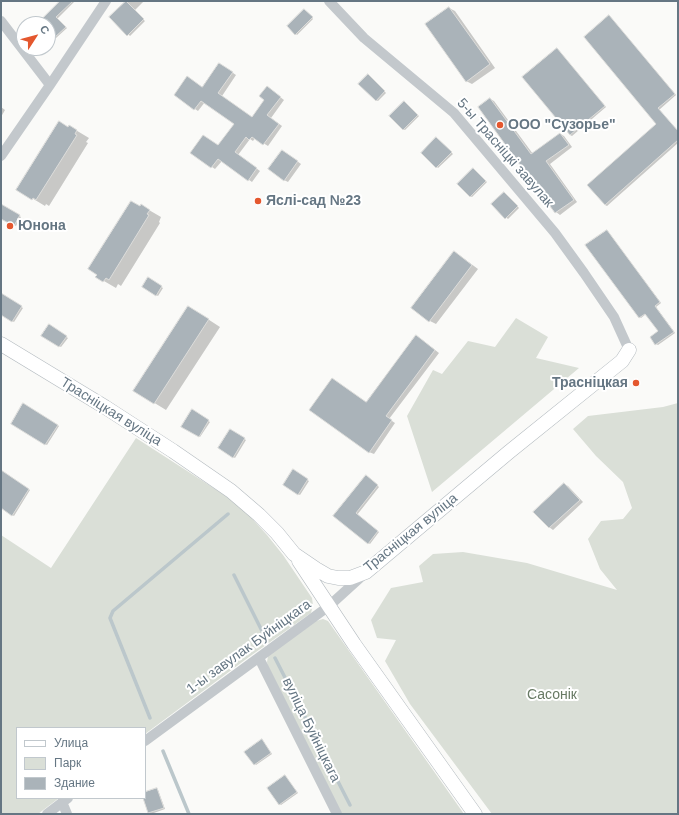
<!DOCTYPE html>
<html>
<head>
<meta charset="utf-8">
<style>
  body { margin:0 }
  #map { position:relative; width:679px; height:815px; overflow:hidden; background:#fafaf8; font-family:Arial,sans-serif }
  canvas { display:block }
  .frame { position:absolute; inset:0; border:2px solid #657683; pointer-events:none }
  .legend { position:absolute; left:16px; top:727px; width:130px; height:72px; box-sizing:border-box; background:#fff; border:1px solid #c1c8cd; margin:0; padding:5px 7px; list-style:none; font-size:12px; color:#657683 }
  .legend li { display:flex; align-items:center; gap:8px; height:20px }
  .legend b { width:20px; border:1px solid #c1c8cd }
  .north { position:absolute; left:16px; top:16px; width:40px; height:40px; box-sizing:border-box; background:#fff; border:1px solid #c1c8cd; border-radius:50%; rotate:54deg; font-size:11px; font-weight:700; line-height:16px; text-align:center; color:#657683 }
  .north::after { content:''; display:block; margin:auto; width:14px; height:18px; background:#e4572e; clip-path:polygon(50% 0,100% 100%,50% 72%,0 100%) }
</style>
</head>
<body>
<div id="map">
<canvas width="679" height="815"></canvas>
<div class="frame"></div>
<ul class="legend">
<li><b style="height:5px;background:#fff"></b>Улица</li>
<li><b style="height:11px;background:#dadfd7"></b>Парк</li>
<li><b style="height:11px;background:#aab3b9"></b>Здание</li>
</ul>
<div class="north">С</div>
</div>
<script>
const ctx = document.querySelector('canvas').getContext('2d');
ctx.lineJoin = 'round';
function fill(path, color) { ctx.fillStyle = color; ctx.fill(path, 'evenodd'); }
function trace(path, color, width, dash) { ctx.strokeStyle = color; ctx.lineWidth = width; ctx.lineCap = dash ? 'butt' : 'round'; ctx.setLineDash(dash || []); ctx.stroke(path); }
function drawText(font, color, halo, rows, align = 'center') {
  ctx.font = font + ' Arial,sans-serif'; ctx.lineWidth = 4; ctx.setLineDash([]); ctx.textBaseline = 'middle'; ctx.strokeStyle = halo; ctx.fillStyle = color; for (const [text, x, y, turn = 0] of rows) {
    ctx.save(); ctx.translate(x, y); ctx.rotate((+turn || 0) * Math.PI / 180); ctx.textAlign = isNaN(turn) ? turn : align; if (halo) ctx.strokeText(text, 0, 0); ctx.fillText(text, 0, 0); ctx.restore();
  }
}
fill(new Path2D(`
  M516,318L548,337L536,358L579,368L432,492L407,416L433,370L442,374L468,341L495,347Z
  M678,403V814H492L410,704L385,661L396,640L377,638L371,620L391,588L423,582L419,566L433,554L463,552L527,563L617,590L600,569L588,539L601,521L623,519L632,508L623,482L596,456L573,429L588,416L663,407Z
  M136,438L226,496L247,513L267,535L283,555L312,598L313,605L311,613L249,657L145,734V728H17V798H59L38,814H1V535L51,568Z
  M323,619L328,621L464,814H341L268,668L267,662L268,656L316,621Z`), '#dadfd7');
fill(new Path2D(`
  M61,1H75L57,19L67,28L56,38L48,31V24H41Z
  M127,1H144L134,11L145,21L130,36L111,17Z
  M449,8L455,11L495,68L472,84L466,81Z
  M306,11L313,19L297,35L296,34Z
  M609,16L676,95L659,110L678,131V143L607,206L605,205L658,124Z
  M558,50L606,107L572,136L570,135Z
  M223,66L236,75L222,96L253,118L271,90L284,100L271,118L282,126L268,146L255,138L253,141L250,139L238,155L260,171L252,182L222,161L215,169L212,167L219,146L235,124L205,102L198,111L195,109L203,88Z
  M370,76L386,93L378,101L376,100Z
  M490,99L494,101L533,154L560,134L564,136L572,147L550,164L577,202L560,215L556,212L479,107Z
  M405,103L419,116L405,130L403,129Z
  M1,107L5,110L1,117Z
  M69,126L89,138L86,142L88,143L49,206L46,204L45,206L17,189Z
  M438,139L453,154L438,168L437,167Z
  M286,153L301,164L288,182L284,180Z
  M474,170L487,182L472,197L470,196Z
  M506,194L519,208L508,219L493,204Z
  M1,205L21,217L16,226L1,218Z
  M142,206L161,217L159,222L160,223L121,286L118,284L116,288L97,277Z
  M607,231L661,303L656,307L675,333L658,345L656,344L659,331L646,314L641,318L640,317Z
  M455,252L478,269L436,324L430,321Z
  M149,279L163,288L158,296L144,286Z
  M1,294L23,308L14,322L1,314Z
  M200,314L220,327L166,410L135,391Z
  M49,326L68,338L61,347L43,336Z
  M421,339L439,353L389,419L395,423L374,454L369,452L367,403Z
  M24,404L59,426L47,445L12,423Z
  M192,411L210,422L200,437L182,426Z
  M231,430L246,440L235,458L220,448Z
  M1,471L30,490L14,516L1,507Z
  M293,471L309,481L300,495L284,485Z
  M368,477L379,487L357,515L379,532L370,544L335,516Z
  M564,484L568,486L583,502L553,530L549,527Z
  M263,741L272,754L256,765L246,752Z
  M285,777L298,793L281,805L280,804L269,788Z
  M157,789L158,790L165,809L151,814L149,813L144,798H145V794Z`), '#0003');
trace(new Path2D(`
  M234,575L267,641
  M275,658L350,805
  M150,718L110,618L113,611L228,514
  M163,751L189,814`), '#bbc7cb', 3.5);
const building = new Path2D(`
  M60,1H73L56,17L66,27L54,38L48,32V24H37Z
  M126,1L144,19L127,36L109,17Z
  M449,7L490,64L466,82L425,24Z
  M304,9L313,17L295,35L287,26Z
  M609,15L675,94L658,108L678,131V140L605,205L587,185L656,124L584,37Z
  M557,48L605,106L570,135L522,77Z
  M219,63L233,72L218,93L252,117L264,100L259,96L267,86L281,97L267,115L279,124L263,145L252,137L249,140L246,137L235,152L257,168L248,181L218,159L211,168L190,153L203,135L218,145L234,124L201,101L194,110L174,95L187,76L202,87Z
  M368,74L385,91L376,101L358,84Z
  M490,98L531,154L560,133L569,145L546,161L574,200L555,213L478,107Z
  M404,101L418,115L403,130L389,116Z
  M59,121L68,127L69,125L77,130L75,134L77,135L36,200L33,198L32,200L16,190Z
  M436,137L452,152L436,168L421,153Z
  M282,150L298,161L284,181L268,169Z
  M473,168L486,181L470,197L457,184Z
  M504,192L518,206L505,219L491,204Z
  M131,201L140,206L141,204L150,210L147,214L149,215L109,280L106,278L103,282L95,277L97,275L88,269Z
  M1,204L20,215L14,226L1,219Z
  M607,230L660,302L655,306L674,332L655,345L650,337L658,331L645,314L639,318L585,245Z
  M454,251L472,265L429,322L411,308Z
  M148,277L162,286L156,296L142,287Z
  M1,293L22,306L12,322L1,315Z
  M188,306L209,319L154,404L133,391Z
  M49,324L67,336L59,347L41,336Z
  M416,335L435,350L386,416L392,420L369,453L309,410L332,378L366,402Z
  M23,403L58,425L45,445L11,424Z
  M192,409L209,420L199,437L181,427Z
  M230,429L245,438L233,458L218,448Z
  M293,469L308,479L298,495L283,485Z
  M1,470L29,489L12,516L1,508Z
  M366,475L378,485L356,513L378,531L368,544L333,516Z
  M564,483L580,500L549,528L533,512Z
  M262,739L271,753L254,765L244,752Z
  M285,775L297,792L279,805L267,788Z
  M157,788L164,808L148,813L143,798H145V792Z`);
fill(building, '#aab3b9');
trace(building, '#dcdcda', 1);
const secondary = new Path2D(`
  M1,344L105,407L173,451L231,491L259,515L277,533L294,554L316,569L328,576L338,578H350L366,572L509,452L622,361L629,350
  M299,561L354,644L475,814`);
trace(secondary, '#b3babf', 15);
trace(new Path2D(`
  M329,1L364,38L454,113L555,233L584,273L614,317L629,350
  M1,21L50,85
  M1,156L50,85L106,1
  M259,658L337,814
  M145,741L329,606L362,576
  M62,802L67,814
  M47,814L68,798`), '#c3c8cc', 10);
trace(secondary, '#fff', 14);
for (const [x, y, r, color] of [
  [500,125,4,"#e4572e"],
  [258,201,4,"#e4572e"],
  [10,226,4,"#e4572e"],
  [636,383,4,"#e4572e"]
]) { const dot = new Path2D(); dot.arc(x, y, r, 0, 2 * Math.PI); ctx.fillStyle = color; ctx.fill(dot); trace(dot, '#fff', 1.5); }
drawText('bold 14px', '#657683', '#fff', [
  ["ООО \"Сузорье\"",508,125],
  ["Яслі-сад №23",266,201],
  ["Юнона",18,226],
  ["Трасніцкая",628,383,"right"]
], 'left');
drawText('14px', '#657683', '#fff', [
  ["5-ы Трасніцкі завулак",505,153,49],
  ["Трасніцкая вуліца",111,412,32],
  ["Трасніцкая вуліца",411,533,-39],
  ["1-ы завулак Буйніцкага",249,647,-36],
  ["вуліца Буйніцкага",311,730,64]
]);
drawText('14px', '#687a64', '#fff', [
  ["Сасонік",552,695]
]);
</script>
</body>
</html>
